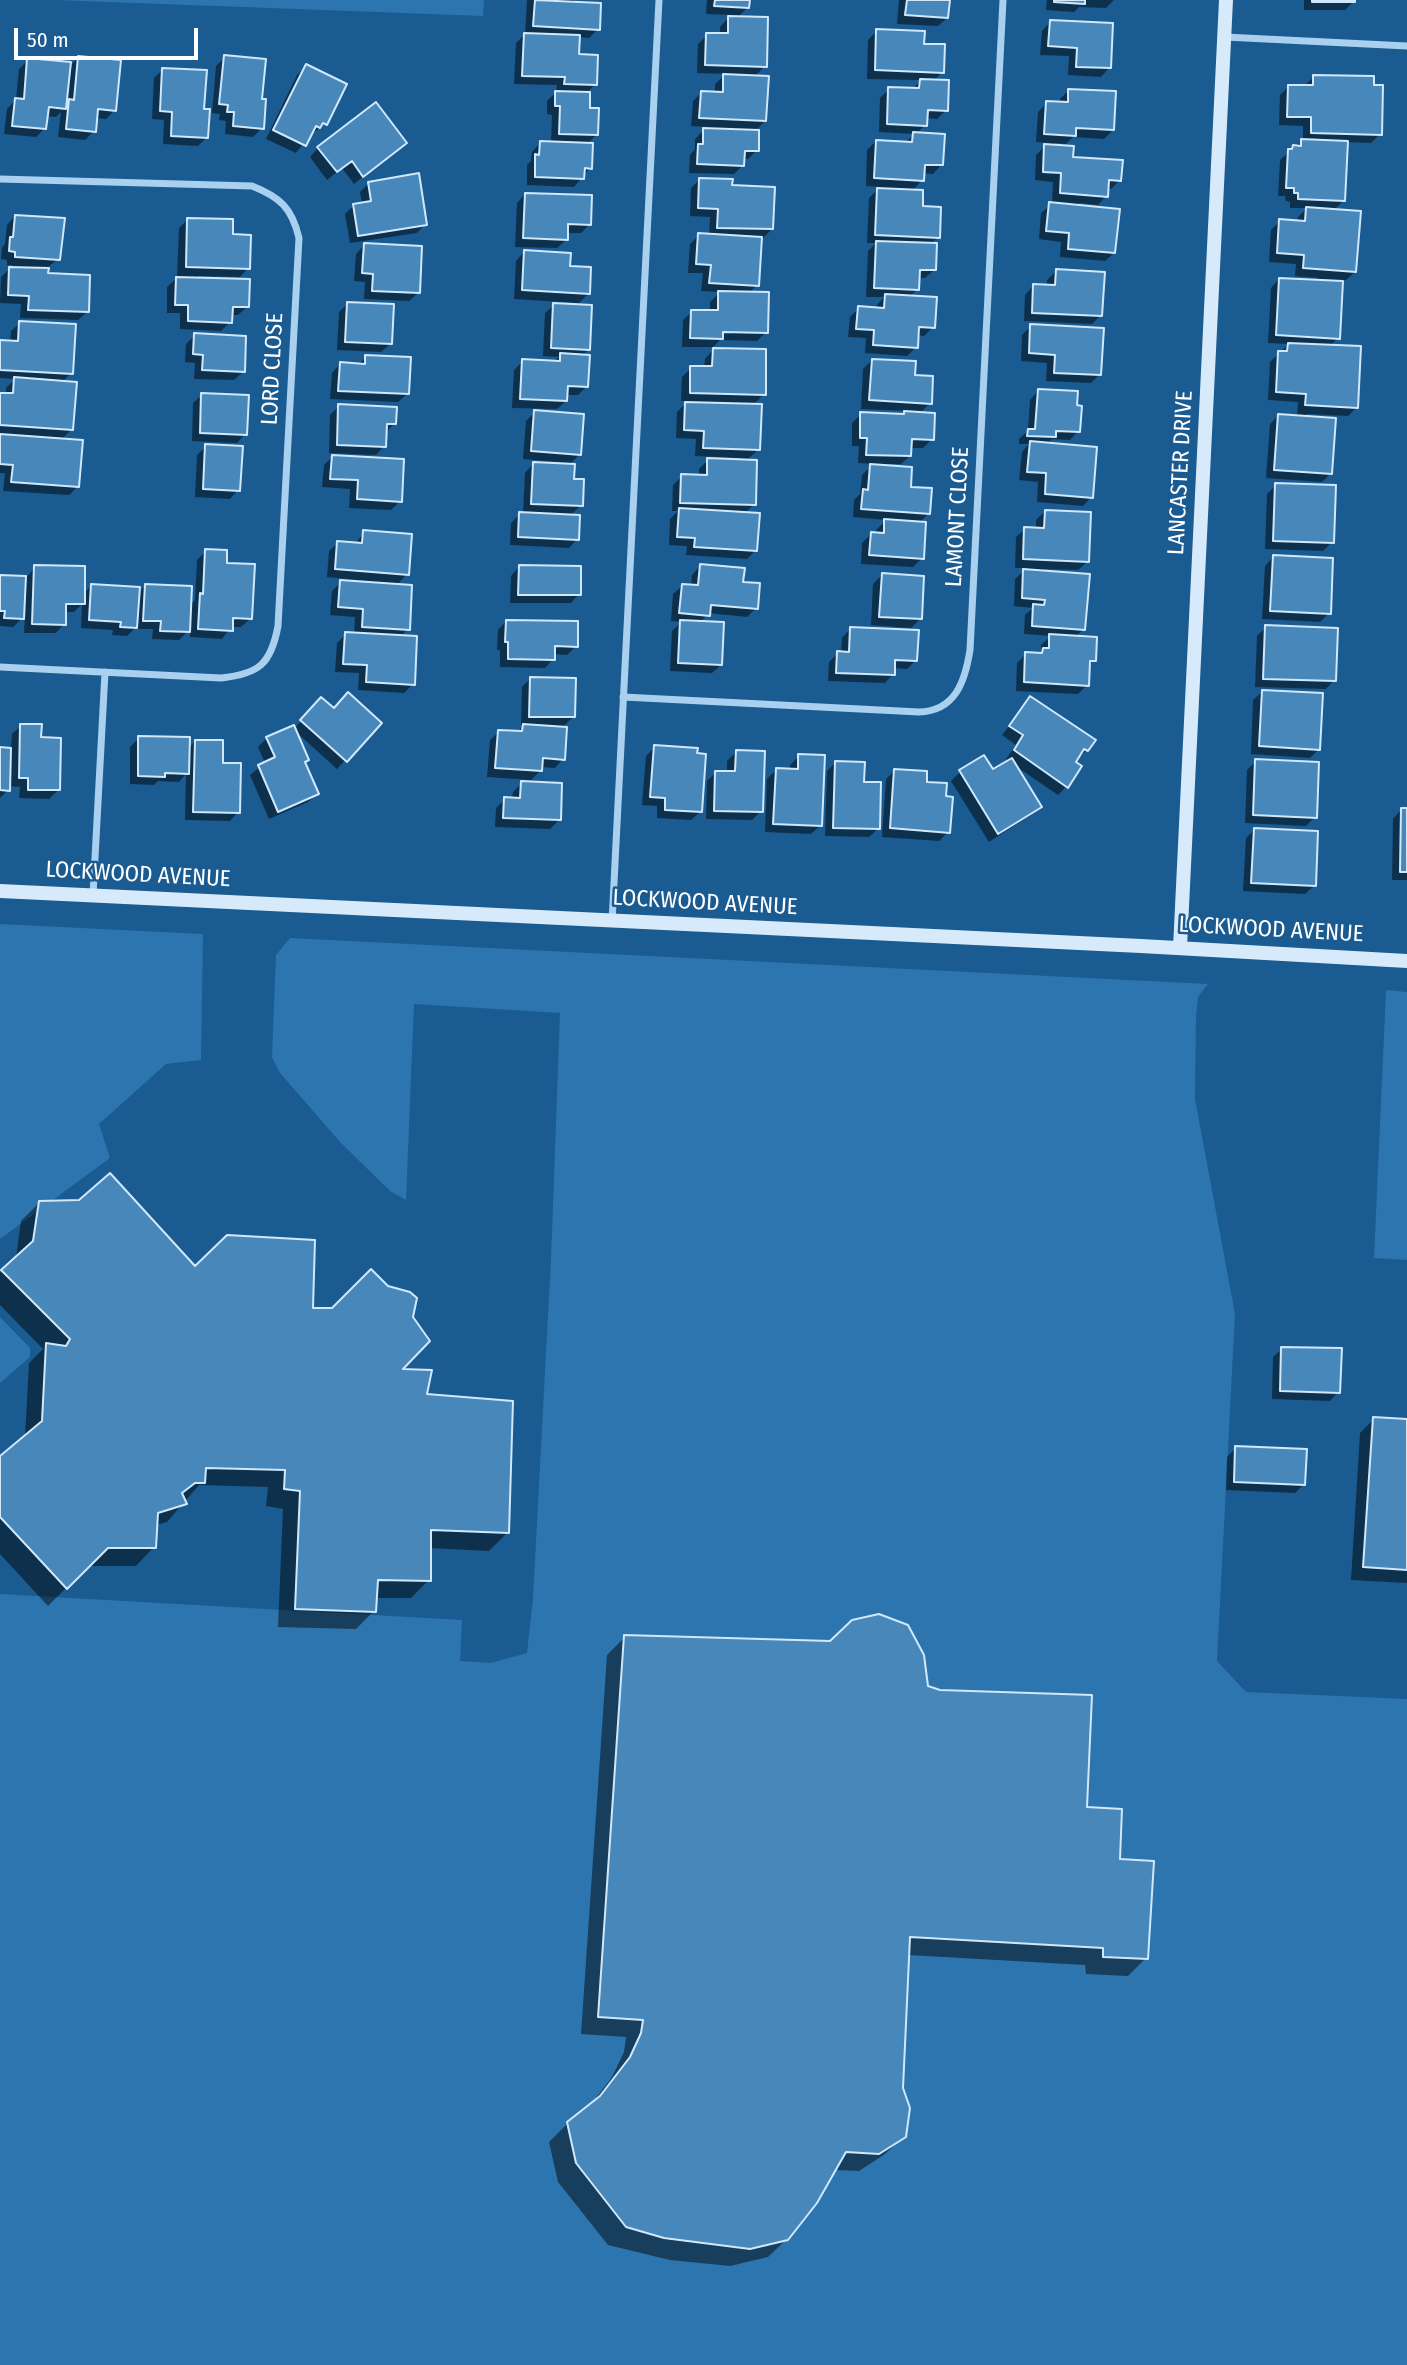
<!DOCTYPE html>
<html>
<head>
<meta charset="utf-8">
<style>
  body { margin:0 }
  #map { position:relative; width:1407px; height:2365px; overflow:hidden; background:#1a5b91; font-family:"Fira Sans Condensed",sans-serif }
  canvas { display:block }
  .scale { position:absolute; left:14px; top:28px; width:184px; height:32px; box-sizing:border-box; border:4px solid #fff; border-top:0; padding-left:9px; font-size:21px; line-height:24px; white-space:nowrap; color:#fff; -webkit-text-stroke:5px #1a5b91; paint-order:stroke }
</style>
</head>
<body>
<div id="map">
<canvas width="1407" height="2365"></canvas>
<div class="scale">50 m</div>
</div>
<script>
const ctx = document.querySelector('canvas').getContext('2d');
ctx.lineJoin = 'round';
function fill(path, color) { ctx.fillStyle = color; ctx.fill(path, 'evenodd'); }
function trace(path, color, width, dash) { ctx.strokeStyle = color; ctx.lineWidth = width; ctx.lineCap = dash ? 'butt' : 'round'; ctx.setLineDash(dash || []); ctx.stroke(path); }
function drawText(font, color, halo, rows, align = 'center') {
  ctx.font = font + ' "Fira Sans Condensed",sans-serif'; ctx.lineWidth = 5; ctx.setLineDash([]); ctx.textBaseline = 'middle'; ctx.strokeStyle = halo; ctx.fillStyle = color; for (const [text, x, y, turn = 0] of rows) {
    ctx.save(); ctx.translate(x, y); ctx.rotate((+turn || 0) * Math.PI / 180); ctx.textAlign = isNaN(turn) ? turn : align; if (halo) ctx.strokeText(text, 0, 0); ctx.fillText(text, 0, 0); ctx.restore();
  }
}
fill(new Path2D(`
  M56,0H484L483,16Z
  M0,924L203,934L201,1060L166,1064L99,1124L110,1158L0,1239Z
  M290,938L1208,984L1198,997L1196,1016L1195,1099L1235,1314L1217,1661L1246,1692L1407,1699V2365H0V1594L462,1620L460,1661L491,1663L527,1653L533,1598L551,1259L560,1013L414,1004L406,1200L390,1191L340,1142L280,1073L272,1057L276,955Z
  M1386,990L1407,992V1260L1374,1258Z
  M0,1317L30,1348V1357L0,1383Z`), '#2d75af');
fill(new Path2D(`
  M527,0H574L598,29L589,38L578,37L577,56L595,84L586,94L588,110L596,135L586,145L590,168L574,187L527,185V165L531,161L532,152L540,143H551L552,115L547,114V101L556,92L557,85L514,84L516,43L525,34Z
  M707,0H748V7L737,18L765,66L754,77L765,121L754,132L757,150L748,159H743V165L734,174L689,173L690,155L695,149V139L707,127L691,126L693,101L702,92L715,93V84L726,74L697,73L698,44L707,35H720V27L731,15L706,14Z
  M899,0H942L947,18L938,26L897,24Z
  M1047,0H1114L1106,8L1079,7L1074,12L1046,10Z
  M1304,0H1354V1L1345,10H1304Z
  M1050,22L1109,68L1101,77L1068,75L1069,56L1040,55L1042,31Z
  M877,31L922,46L942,72L933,82L946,110L937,119L925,118V125L916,134L941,165L933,174L922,173V180L912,191L938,237L930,245L934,270L925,278H918L917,290L909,297L933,327L924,336L917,335L916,347L907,356L865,353L866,338L848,337L850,317L859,308L876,309L877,305L884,297H866L868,251L876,243H867L869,198L880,187L866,186L867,150L876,141L905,143L914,134L879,132L880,98L889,89L912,90L921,80L867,79L868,40Z
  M79,57L115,110L106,119L95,118L94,131L85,140L58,137L61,112L56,117L46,116L45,128L36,137L4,134L7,109L16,99L19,69L28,60L68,68Z
  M225,57L260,100L262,128L253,137L225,134L226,121L219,120L220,114L212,113L216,66Z
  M306,66L325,124L310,135L296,153L266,139L297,75Z
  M163,69L207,137L198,146L163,144L164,120L152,119L154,78Z
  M1314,77L1380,134L1371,143L1346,142L1343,201L1333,211L1355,272L1346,280H1341L1338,338L1330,346L1357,407L1348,416L1307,414L1331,473L1322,482L1266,478L1270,424L1279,415L1297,417L1298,402L1268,400L1270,362L1289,344L1268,343L1271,288L1279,279L1318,281V278L1295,276L1296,264L1269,262L1271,230L1280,221L1298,223V217L1307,208H1290V202L1286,201L1285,196H1278L1280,160L1303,140V126L1279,125L1280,95L1289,86L1305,85Z
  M1069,90L1113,130L1104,139L1073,137L1066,144L1055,143V146L1071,159L1120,180L1111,189L1107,188L1106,196L1098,205L1079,203L1078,207L1114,253L1105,261L1060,257L1061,242L1039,239L1041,213L1052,204L1053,182L1035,180L1036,155L1048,143L1036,142L1038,112L1047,103H1060V99Z
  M405,143L354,184L342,168L327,180L310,157L318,148Z
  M700,179L731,187L772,229L763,238L760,237L757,285L748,294L766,332L757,341L720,340L713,347H682L683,320L692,312H710V302L720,292L701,291L703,273H688L690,244L699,235L709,236L710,217L690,216L691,188Z
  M369,183L425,224L417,233L350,243L345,214L354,205L362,204L360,192Z
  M525,194L589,225L581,233H566V240L557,248L515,247L517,203Z
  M15,216L58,259L47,268V275L87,312L78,320L20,318L21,304L0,303L1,277L13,265H7V260L1,259L2,248L5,244L7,225Z
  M188,219L231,236L248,268L240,277L198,276V279L247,307L238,315H230V322L221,331L180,329V313H167V287L177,278L179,228Z
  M364,245L418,293L409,301L364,299L365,282L354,281L356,254Z
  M524,252L568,268L588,294L579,303L514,299L516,261Z
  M1056,271L1101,315L1092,324L1024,321L1025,295L1033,286L1047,287V280Z
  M348,303L390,344L381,352L337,350L339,312Z
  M554,305L588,350L582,356L587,386L578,395H566V401L557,409L512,408L514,370L523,361L553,362L559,357L543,356L545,313Z
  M20,323L71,373L62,382L72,429L61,440L78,486L69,495L3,491L5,473H0V394L6,395V388L15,379L0,378V343H10L11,331Z
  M1031,326L1099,375L1091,383L1046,381L1047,363L1021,361L1022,335Z
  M195,335L243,372L234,380L194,379L195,363L185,362L186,344Z
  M713,350L764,394L753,405L759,449L746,461L754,504L744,514L756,550L747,559L686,555L687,546L669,545L670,519L678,511H672L673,485L682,476L699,477V469L708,460L741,461L742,458L695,456L696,439L676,438L677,412L688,401H681L682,377L691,368H704L705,359Z
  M366,357L407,394L398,402L330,399L332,373L340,364L358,365Z
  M872,360L913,377L930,403L919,414L932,439L923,448H910V456L901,464H886V467L909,488L928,514L919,523L922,558L913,567L861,564L862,543L871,534L876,535V530L886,520L853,517L854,500L860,494L862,475L873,464L858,463L859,446H852V423L861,414H913V411L861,409L863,369Z
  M1038,391L1078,431L1070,440L1052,439L1046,445L1091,497L1083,506L1037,502L1038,482L1019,480L1022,452L1029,444H1019V439L1028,431L1030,400Z
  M202,395L245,434L237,443L192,441L193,403Z
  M339,406L395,423L385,433L384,446L376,455L329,453L330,415Z
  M535,412L580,454L571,463L523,459L526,421Z
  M206,446L238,490L230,499L195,497L197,455Z
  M332,457L400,501L391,510L349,508L350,489L322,487L324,465Z
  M533,464L581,505L570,516L577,539L569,548L510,545L511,523L520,514H523L525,473Z
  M1276,485L1332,542L1323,551L1265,549L1267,494Z
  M1045,511L1087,562L1078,570L1043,569V572L1084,629L1075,637L1094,660L1088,666L1087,685L1078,694L1016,691L1017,663L1026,654L1038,655L1041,652V645L1051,636L1024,634L1025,615L1033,608L1014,606L1015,579L1027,568H1015L1016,537L1025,529H1036V520Z
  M364,532L407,574L396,586L408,629L400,637L413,684L404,693L358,690L359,673L335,672L337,643L346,634H354L355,617L330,615L332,591L341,582L367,584V581L327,577L329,551L338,543L355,544Z
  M206,551L225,565L250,619L241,627H231L222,639L190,637V629L179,640L152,639L153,629H134L127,636L112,635L113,630L81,628L82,604L74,612H64V624L56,633H24L25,615L13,627L0,626V577L26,578L35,567L83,594L91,586L137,594L145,586L189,606L195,600L197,560Z
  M1273,557L1329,613L1320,622L1262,619L1265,566Z
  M700,566L741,584L756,608L747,617L708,613L700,623L721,665L712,673L670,671L672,631L681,622L671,621L673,594L682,586H691L692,575Z
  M519,567L579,594L571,603H510L511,576Z
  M882,575L920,619L911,628L871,625L873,584Z
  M506,621L576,646L567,655L554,654L553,659L545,668L500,667V650H497L498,630Z
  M1266,627L1334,680L1326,689L1255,687L1257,636Z
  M850,629L916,660L907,669L893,668V674L885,683L828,681L829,662L838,653H841L842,638Z
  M530,679L573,717L562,728L563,759L555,768L540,767V771L531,780L487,777L490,740L499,732L516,733L524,725H521L522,687Z
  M1262,692L1319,749L1310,758L1251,754L1253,700Z
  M1031,698L1087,750L1073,762L1067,786L1058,795L1014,765L1040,807L1031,815L989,842L951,781L960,772L984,757L992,771L1009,761L1006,759L1016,745L1002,735Z
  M313,708L379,723L337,769L295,731L303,763L317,794L308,802L269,819L250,775L265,763L258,747L267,738L294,729Z
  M21,726L39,739L58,790L49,799L19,798L20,787L8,786V790L0,798V749H11L12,734Z
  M139,738L188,749L195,741L221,764L238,812L230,821L185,820L186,774L179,782L158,781L154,785L130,784V747Z
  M655,747L700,812L691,820L657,818V806L642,805L646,756Z
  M736,752L761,811L752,820L706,819L707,781L716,772L727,773V761Z
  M799,756L820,826L811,834L765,832L767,779L776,770L790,771V765Z
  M1256,761L1315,817L1306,826L1245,823L1247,770Z
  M836,762L863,784L878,829L869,837L825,836L827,771Z
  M895,770L925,783L948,832L939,841L882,837L886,779Z
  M522,783L559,820L550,829L495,827L496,808L505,799H512L513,792Z
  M1401,810H1407V880H1392L1393,819Z
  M1255,829L1314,886L1305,894L1243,891L1246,838Z
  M39,1203L195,1268L311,1309L399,1371L425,1396L507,1533L489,1551L429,1548V1580L411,1598H375L374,1611L356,1629L278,1627L283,1509L266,1506L268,1487L199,1485L167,1522L156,1525L154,1547L136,1566H88L48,1606L0,1554V1458L25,1437L29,1363L43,1349L0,1305V1273L16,1258L21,1221Z
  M1282,1349L1338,1392L1330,1401L1272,1399L1273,1357Z
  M1374,1419L1407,1421V1583L1351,1580L1360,1433Z
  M1236,1448L1304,1484L1295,1493L1226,1490L1227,1457Z
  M625,1637L926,1688L1085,1808L1118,1860L1146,1958L1128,1976L1086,1974L1085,1965L908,1955L902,2089L904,2136L885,2154L859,2171L834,2170L787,2239L768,2257L730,2266L670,2260L608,2245L558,2182L549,2142L568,2123L590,2106L612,2077L624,2052L626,2037L581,2034L607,1655Z`), '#0007');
const building = new Path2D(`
  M535,0L601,3L600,30L533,26Z
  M715,0H750L749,8L714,6Z
  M907,0H950L948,18L905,15Z
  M1054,0H1085V4L1054,2Z
  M1312,0H1355V2H1312Z
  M728,16L768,17L767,67L705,65L706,33H728Z
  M1050,20L1113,23L1111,68L1076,67L1077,48L1048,46Z
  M876,29L925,31L924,44H945L944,73L875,70Z
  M524,33L580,35L579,54L598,55L597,85L564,84L565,77L522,76Z
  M224,55L266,59L262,99H266L264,129L233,126L234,112H227L228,105L219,104Z
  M78,56L121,60L116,111L98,109L96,132L66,129L69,99L74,100Z
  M27,58L71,62L66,109L49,107L46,129L12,126L15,98L24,99Z
  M306,64L347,84L327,125L323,123L320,128L316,126L306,146L273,130Z
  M162,68L207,70L204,109H210L208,138L171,136L172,112L160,111Z
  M723,74L769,76L766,121L699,118L701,91L723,92Z
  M1313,75L1374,76V85H1383L1382,135L1311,133V117H1287L1288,85H1313Z
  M920,79L949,80L948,111L928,110L927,126L887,124L888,87L919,88Z
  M1068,89L1116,91L1114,130L1076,128V136L1044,134L1046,101L1068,102Z
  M555,91L590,92V108H599L598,135L559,134L560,106H555Z
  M376,102L407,143L363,177L352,161L337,172L317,147Z
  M703,128L759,130V151H745L744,166L697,164L698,144H703Z
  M913,132L945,134L943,165H925L924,181L874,178L876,140L912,142Z
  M1301,139L1348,141L1345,201L1298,199V193H1294V188H1286L1288,149H1292L1293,145L1301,146Z
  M540,141L593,143L592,169L585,168L584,179L535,177V154L539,155Z
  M1044,144L1074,146L1073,157L1123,160L1121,181L1109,180L1108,197L1060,193L1061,173L1043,172Z
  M419,173L427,225L358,236L353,204L371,201L368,182Z
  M699,178L733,179L732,185L775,187L773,229L717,228L718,209L698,208Z
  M877,188L923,190V206L941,207L940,238L875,235Z
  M525,193L592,195L591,225L568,224V240L523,238Z
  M1049,202L1120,209L1115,253L1068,249L1069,233L1046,231Z
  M1306,207L1361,211L1356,272L1303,268L1304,255L1277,253L1279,219L1305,221Z
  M15,215L65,218L60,260L15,257V252L9,251L10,237H13Z
  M187,218L233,219V234L251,235L250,269L186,267Z
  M698,233L762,237L759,286L709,283L711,265L696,264Z
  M876,241L937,243L936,270H920L919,290L874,288Z
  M364,243L422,246L420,293L372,291L373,274L362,273Z
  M524,250L571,253L570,266L591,267L590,294L522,290Z
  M9,267L49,268L48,273L90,275L89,312L28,310L29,296L8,295Z
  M1056,269L1105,272L1102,316L1032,313L1033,284L1055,285Z
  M176,277L250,279L249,307H233L232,323L188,321V305H175Z
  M1279,278L1343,281L1340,339L1276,335Z
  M718,291L769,292L768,333L723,332V339L690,338L691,310H718Z
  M885,294L937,297L935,328L919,327L918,348L873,345L874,330L856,329L858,306L884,308Z
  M347,302L394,304L392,344L345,342Z
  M553,303L592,305L590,350L551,348Z
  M19,321L76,324L73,374L0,370V340L18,341Z
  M1030,324L1104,328L1101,375L1054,373L1055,355L1029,353Z
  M194,333L246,336L245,372L202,370L203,355L193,354Z
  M1288,343L1361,346L1358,408L1305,405L1306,394L1276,392L1278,351H1287Z
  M713,348L766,349V395L690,393V366H712Z
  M560,353L590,355L588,387L568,386L567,401L520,399L522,359L560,361Z
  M365,355L411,357L409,394L338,391L340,362L365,364Z
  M872,359L916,361L915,375L933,376L932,404L869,400Z
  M14,377L77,382L73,430L0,425V393H13Z
  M1038,389L1078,391L1077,405L1082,406L1080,432L1056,431V437L1027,436L1028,429H1035Z
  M201,393L249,395L247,435L200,433Z
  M685,402L762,404L760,450L703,448L704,431L684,430Z
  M338,404L397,407L396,424H387L386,447L337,445Z
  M534,410L584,414L581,455L531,451Z
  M904,411L935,413L934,440L912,439L911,456L866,455L867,438H860V412L904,414Z
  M1278,414L1336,418L1332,474L1274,470Z
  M0,434L83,440L79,487L11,482L13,465L0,464Z
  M1030,441L1097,447L1093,498L1045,494L1046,473L1027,472Z
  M205,444L243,446L240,491L203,489Z
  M332,455L404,459L402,502L357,499L358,480L330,479Z
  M707,458L757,460L756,505L680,503L681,474L707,475Z
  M533,462L575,464L574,479H584L583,506L531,504Z
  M870,464L912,467L911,487L932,488L930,514L861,509L863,489L868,490Z
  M1275,483L1336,485L1334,543L1273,541Z
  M679,508L760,513L757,551L694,547L695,538L677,537Z
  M1045,510L1091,512L1089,562L1023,559L1024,527L1044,528Z
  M519,512L580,515L579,540L518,537Z
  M884,519L926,522L924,559L869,555L871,532L884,533Z
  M363,530L412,534L409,575L335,569L337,541L362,543Z
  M205,549L227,550V563L255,564L252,619L233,618V631L198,629L200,593L203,594Z
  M1273,555L1333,558L1331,614L1270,611Z
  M700,564L745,568L743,582L760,583L758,609L711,605L710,616L679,613L682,584L698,585Z
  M34,565L85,566V604H66V625L32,624Z
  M519,565L581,566V595H518Z
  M1023,569L1090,574L1085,630L1032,626L1033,604L1044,605L1045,600L1022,598Z
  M882,573L924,576L922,619L879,617Z
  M0,575L26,576L24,619L4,618L5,611H0Z
  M340,580L412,585L410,630L362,627L363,609L338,607Z
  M91,584L140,587L137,628L120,627L121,622L89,620Z
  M145,584L192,586L190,632L160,631L161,621H143Z
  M506,620L578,621V647L555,646V660L508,659V642H505Z
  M680,620L724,622L722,665L678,663Z
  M1265,625L1338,628L1336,681L1263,679Z
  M850,627L919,630L917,661L895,660V675L836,673L837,651L849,652Z
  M345,632L417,636L415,685L366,682L367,665L343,664Z
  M1049,634L1097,637L1096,661H1090L1089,686L1024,682L1025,652L1042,653L1043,648H1049Z
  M530,677L576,678L575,717H529Z
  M1262,690L1323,693L1320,750L1259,746Z
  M348,692L382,723L347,762L300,720L321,697L334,708Z
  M1030,696L1096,740L1088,751L1084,749L1076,762L1082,766L1068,788L1014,750L1023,735L1009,726Z
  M20,724H42L41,737L61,738L60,790H28V778H19Z
  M523,724L567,727L565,760L543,758L542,771L495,768L498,730L522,731Z
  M294,725L309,760L305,762L319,794L278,812L258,765L275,757L266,737Z
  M138,736L190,737L189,774L165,773V777L138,776Z
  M195,740H223V763H241L240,813L193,812Z
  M654,745L698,748L697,753L706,754L702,812L665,810V798L650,797Z
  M0,747L11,748L10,791L0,790Z
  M736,750L765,751L763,812L714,811L715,771H735Z
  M798,754L825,755L822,826L773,824L776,768L798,769Z
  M984,755L993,769L1012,758L1042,807L998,834L959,770Z
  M1255,759L1319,762L1317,818L1253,815Z
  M835,761L865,762L864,782H881L880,829L833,828Z
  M894,769L927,771V782L947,783L946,796L953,797L950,833L890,828Z
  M521,781L562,783L561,820L503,818L504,797L520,798Z
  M1401,808H1407V872H1400Z
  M1254,828L1318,831L1316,886L1251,883Z
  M110,1173L195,1266L227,1235L315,1240L313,1308H332L371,1269L388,1286L410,1292L417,1298L413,1317L430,1341L403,1369L432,1370L427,1394L513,1401L509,1533L431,1530V1581L378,1580L376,1612L295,1609L300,1491L284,1489L285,1470L206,1468L205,1483H195L182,1493L187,1504L158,1513L156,1548H108L67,1589L0,1517V1456L42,1421L46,1343L66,1346L70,1339L1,1270L33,1241L39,1201L79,1200Z
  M1281,1347L1342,1348L1340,1393L1280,1391Z
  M1373,1417L1407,1419V1570L1363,1567Z
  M1235,1446L1307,1449L1305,1485L1234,1482Z
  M879,1614L908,1625L924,1655L928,1686L940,1690L1092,1695L1087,1807L1122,1809L1120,1859L1154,1861L1148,1959L1103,1957V1948L910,1937L903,2088L910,2108L906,2137L879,2154L846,2152L817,2203L788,2240L750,2249L664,2238L626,2227L576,2163L567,2122L600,2096L630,2057L641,2033L643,2020L598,2017L624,1635L830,1641L852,1620Z`);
fill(building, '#4787ba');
trace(building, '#d0e8fb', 2);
trace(new Path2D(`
  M1225,37L1407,46
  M0,179L252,186C280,197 292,208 299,238L278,626C271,664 259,674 221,678L0,667
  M623,697L919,712C955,711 965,682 970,650L1003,0
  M93,895L105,672
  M612,922L659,0`), '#a9d0ef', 7);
trace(new Path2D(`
  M0,891L1141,946L1407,961
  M1180,948L1226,0`), '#d7eafb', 14);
drawText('23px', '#fff', '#1a5b91', [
  ["LORD CLOSE",273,369,-87],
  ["LANCASTER DRIVE",1181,473,-87],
  ["LAMONT CLOSE",958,517,-87],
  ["LOCKWOOD AVENUE",138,875,3],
  ["LOCKWOOD AVENUE",705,903,3],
  ["LOCKWOOD AVENUE",1271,930,3]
]);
</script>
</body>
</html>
